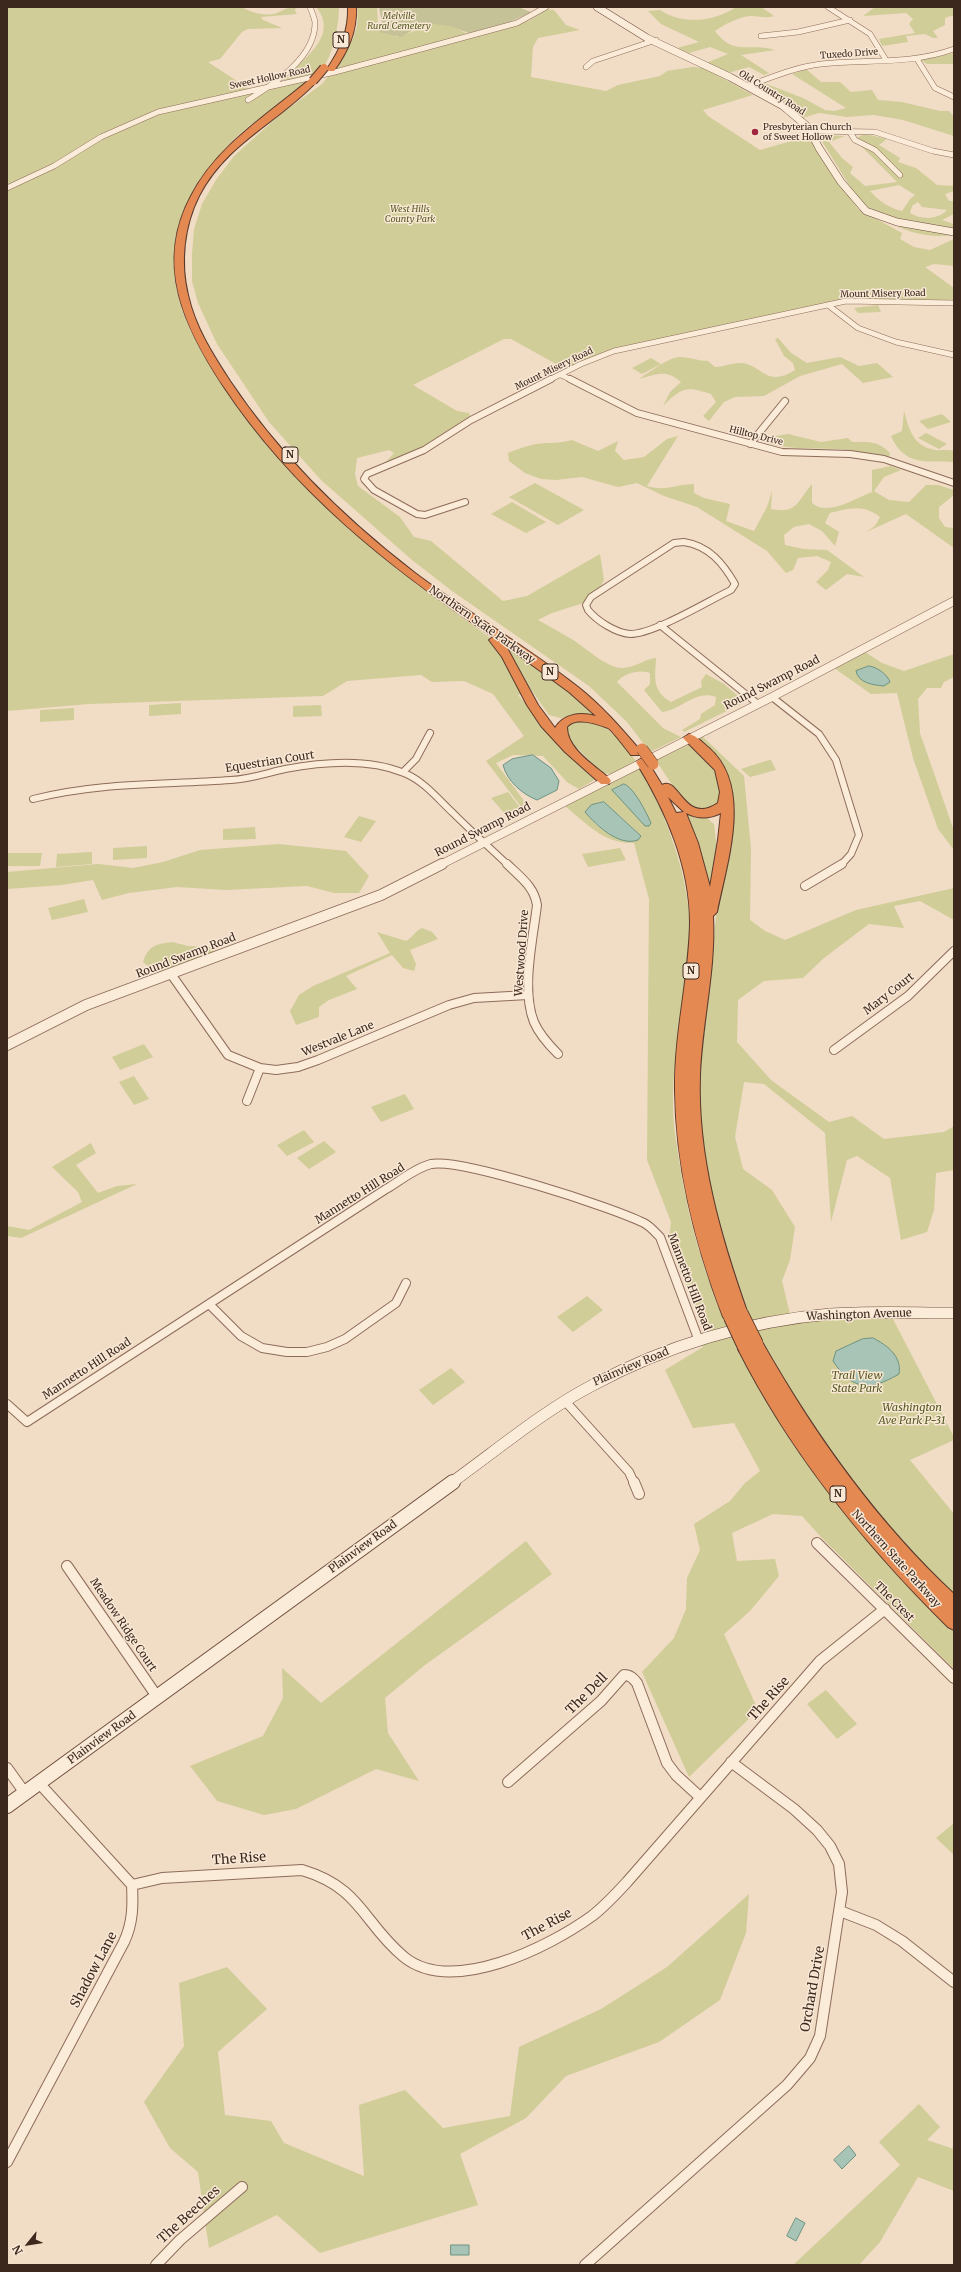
<!DOCTYPE html>
<html>
<head>
<meta charset="utf-8">
<style>
  body { margin:0 }
  #map { position:relative; width:961px; height:2272px; overflow:hidden; background:#f1dcc5; font-family:Merriweather,serif }
  canvas { display:block }
  .frame { position:absolute; inset:0; border:8px solid #3d281e; pointer-events:none }
  .north { position:absolute; left:8px; top:2224px; width:40px; height:40px; -webkit-text-stroke:3px #f8e8d5; paint-order:stroke; rotate:240deg; font-size:11px; font-weight:700; line-height:16px; text-align:center; color:#3d281e }
  .north::after { content:''; display:block; margin:auto; width:14px; height:18px; background:#3d281e; clip-path:polygon(50% 0,100% 100%,50% 72%,0 100%) }
</style>
</head>
<body>
<div id="map">
<canvas width="961" height="2272"></canvas>
<div class="frame"></div>
<div class="north">N</div>
</div>
<script>
const ctx = document.querySelector('canvas').getContext('2d');
ctx.lineJoin = 'round';
function fill(path, color) { ctx.fillStyle = color; ctx.fill(path, 'evenodd'); }
function trace(path, color, width, dash) { ctx.strokeStyle = color; ctx.lineWidth = width; ctx.lineCap = dash ? 'butt' : 'round'; ctx.setLineDash(dash || []); ctx.stroke(path); }
function drawText(font, color, halo, rows, align = 'center') {
  ctx.font = font + ' Merriweather,serif'; ctx.lineWidth = 3; ctx.setLineDash([]); ctx.textBaseline = 'middle'; ctx.strokeStyle = halo; ctx.fillStyle = color; for (const [text, x, y, turn = 0] of rows) {
    ctx.save(); ctx.translate(x, y); ctx.rotate((+turn || 0) * Math.PI / 180); ctx.textAlign = isNaN(turn) ? turn : align; if (halo) ctx.strokeText(text, 0, 0); ctx.fillText(text, 0, 0); ctx.restore();
  }
}
fill(new Path2D(`
  M7,7H242C250,12 263,16 273,14C283,12 284,7 296,7L295,11L297,14L261,17L263,20L282,28L248,29L242,32L220,59L208,62L249,89L154,112L34,174L7,185Z
  M316,7H339C339,25 332,68 313,76C305,79 294,79 285,81L283,79C303,60 340,35 316,7Z
  M357,7H377L378,26L395,33L396,37C429,29 433,12 467,34L333,72C347,52 361,32 357,7Z
  M736,7H761L774,16C764,19 760,16 751,16C741,16 723,25 715,31C734,57 749,42 775,50L741,55L769,73L764,75L749,67L728,73L706,63L728,54L710,47L689,53L677,48L699,42L661,24L648,11L660,10C682,25 714,22 736,7Z
  M875,7H953L954,15L945,18V25L933,31L938,38H933L925,34L906,36L908,42L882,46L879,39L915,33L909,24L913,19L906,13L863,16Z
  M547,9L554,10L566,25L580,30L538,38L533,47L531,77L606,91L618,85L660,76L667,71L693,67L704,68L753,95L703,110L708,116L760,150L809,136L858,209L902,233L900,239L914,247L930,250L954,239V266L934,264L925,267L954,288V300L849,299L795,309L605,352L567,370L511,339H504L413,385L457,411L469,413L470,416L421,448L386,462L394,453L389,450L357,458L355,474L358,486L400,517L414,537L431,541L503,601L527,596L600,554L604,580L593,600L552,613L538,620C550,627 562,633 573,640C586,648 608,669 623,668C635,668 644,659 656,658C655,678 652,691 671,702L702,687L701,681L706,674L724,684L745,702L684,732L682,730L700,719L701,714L715,705L716,697C696,689 681,710 662,712L644,690L650,684V673C640,669 624,673 617,682L663,728L681,737L650,752L627,722L589,686L452,591L412,560L321,480L269,422L217,344L198,303L192,281V254L194,229L202,204L216,180L234,156L282,113L322,84L329,75L528,21Z
  M954,53V64H927L921,60Z
  M806,69L821,82H840L851,92L872,90L878,100L902,102L940,111H949L954,117V136L903,120L874,115L847,117L819,113L802,118L754,86L764,83L803,98L825,110L834,111L846,108L792,74Z
  M310,80C290,100 263,114 242,132C214,155 200,186 184,217L180,220C166,291 182,319 218,379L221,381L238,405L371,545L416,584L489,637L500,648L524,694L518,695L565,749L596,779L579,789L567,782L543,756L513,755L496,763L528,806L522,808L486,761L524,736L493,694L464,681L432,682L421,675L347,681L323,696L89,704L7,711V188L140,120L180,107Z
  M865,134L887,139L879,145L900,158L898,162L916,168L937,185L954,186V191L945,194L949,201H954V214L942,220L954,224V229C924,223 883,222 859,201L818,135L845,136L829,142L842,158L853,167L850,173L865,186L897,182L854,139ZM899,185L915,195L910,199L902,211C889,208 879,201 870,191ZM918,202L922,207L947,210C938,220 921,220 910,213L912,206Z
  M893,224L954,235C933,238 911,234 893,224Z
  M878,305L881,312L858,313L854,308Z
  M778,338L791,353L807,363L840,357L859,366L877,363L893,377L863,383L842,364L800,376L764,396L735,397L724,402L709,421L703,416L716,402L711,394C686,386 682,387 663,406L670,392L681,382C666,369 657,374 639,379C648,373 671,356 680,357C690,357 698,361 708,361L715,367C723,367 731,363 739,363C763,363 764,389 795,370L793,363L784,356L775,339Z
  M651,358L661,364L642,374L632,368Z
  M904,411C909,429 913,446 935,450C941,451 948,449 954,451V462C926,461 904,466 891,436L902,431Z
  M942,414L951,422L928,429L919,421Z
  M926,433L947,444L939,449L918,438Z
  M788,434L821,442L848,438L852,442C868,442 878,440 890,453L889,457C872,454 854,450 837,449C812,448 788,450 764,442L769,437Z
  M678,436L647,486C666,492 676,484 694,484V493L704,498L730,504L726,521L754,531L767,507L772,491L771,509C797,514 797,502 812,484V503C828,517 855,498 872,492V470L891,466L901,470L884,477L874,491L889,500L909,502L926,485H938L954,490V495L939,507V518L945,527L954,528V548L906,514L866,532L875,526L880,517C864,504 849,508 830,513L825,523L839,532L835,546L822,531L809,524L794,527L784,535L785,545L804,549L827,550L864,577L847,574L826,590L816,582L828,570L831,562L817,556L798,558L793,570L786,573L767,551L697,507L664,496L637,483L618,487L582,477L556,480L541,479L525,473L509,461L508,453C517,449 527,446 536,444C549,442 558,444 572,440L598,451L618,441L615,451L624,460L644,457L667,439Z
  M535,483L584,510L558,525L509,497Z
  M512,502L546,522L526,533L491,514Z
  M505,646L564,685L598,716L561,718L549,715L527,684L521,679Z
  M865,652L882,663L904,671L954,654V677L944,682L941,688H927L918,699L920,733L954,831V850L938,829L913,758L897,693L871,694L834,668Z
  M181,703V714L149,716V705Z
  M321,705L322,716L293,717V706Z
  M74,708V720L40,722V710Z
  M578,718L604,726L625,746L636,761L611,774L602,773L564,735L569,721Z
  M702,736L744,776L751,849L750,920L765,931L785,940L856,910L954,888V920L920,901L894,906L904,928L869,924L824,958L803,978L764,981L738,1000L737,1042L771,1080L829,1122L852,1116L884,1139L944,1132L954,1126V1170L936,1173L934,1210L927,1232L901,1240L890,1178L857,1156L847,1160L831,1222L825,1133L764,1084L744,1082L735,1137L743,1169L772,1190L795,1227L790,1260L782,1281L790,1314L752,1323L722,1243L707,1187L699,1124L697,1069L714,938L728,782L697,739Z
  M687,744L691,745C714,767 718,769 723,802L706,812L687,807L655,759Z
  M769,760H771L776,770L750,777L741,769Z
  M641,767C654,786 660,807 668,828C682,865 691,903 690,943C689,997 672,1051 673,1106C673,1126 677,1146 680,1166C689,1222 704,1276 729,1328L716,1331L703,1327L669,1239L671,1222L647,1160L649,899L634,843C604,844 587,824 565,806ZM620,816L641,836L625,840L605,831L594,823Z
  M508,792L522,810L506,815L491,798Z
  M684,809L707,818L714,824L718,857L710,893Z
  M359,816L376,821L361,842L344,837Z
  M255,827L256,839L223,840V829Z
  M279,844L346,851L369,876L359,893H334L307,886L226,890L177,887L129,893L102,900L93,880L62,885L7,889V872L98,864L133,868L163,862L200,850Z
  M147,846V858L113,860V848Z
  M620,848L626,860L588,867L582,854Z
  M92,852V864L56,867L57,854Z
  M8,853H42L40,866H7Z
  M84,899L88,912L52,920L48,908Z
  M422,928L432,932L438,939L410,950L416,964L414,971L403,968L392,955L346,976L357,989L329,1000L319,1007V1017L296,1025L290,1011L299,995L313,986L390,953L377,932L406,941C413,937 415,931 422,928Z
  M172,942L188,946L210,947L216,953L158,974L143,962C148,946 156,944 172,942Z
  M144,1044L153,1057L120,1070L112,1057Z
  M134,1076L149,1099L134,1105L119,1082Z
  M405,1094L414,1109L381,1122L371,1107Z
  M304,1130L314,1142L287,1156L277,1145Z
  M324,1141L336,1152L309,1169L297,1158Z
  M91,1143L96,1153L76,1165L98,1193L117,1186L137,1184L21,1238L7,1236V1226L29,1230L82,1202L78,1192L52,1167Z
  M587,1296L603,1310L573,1332L557,1317Z
  M853,1318L893,1319L954,1437V1440L910,1460L954,1514V1599L873,1513L828,1451L766,1352L756,1330L814,1320Z
  M733,1337C753,1371 768,1408 791,1441C838,1511 895,1572 954,1632V1669L821,1537L802,1516L773,1514L732,1533L737,1561L775,1559L779,1576L750,1611L724,1634L758,1710L689,1777L642,1672L674,1638L686,1609L687,1578L700,1550L694,1524L730,1501L745,1483L760,1471L734,1423L693,1428L665,1370L703,1347L701,1344Z
  M451,1368L465,1382L433,1405L419,1390Z
  M526,1541L552,1574L425,1665L385,1698L388,1733L419,1781L376,1769L296,1809L264,1815L217,1801L190,1766L263,1736L283,1698L282,1668L321,1703Z
  M826,1690L857,1724L837,1739L807,1704Z
  M954,1823V1855L936,1838Z
  M749,1894L746,1933L720,2000L659,2042L566,2076L526,2118L460,2154L478,2205L320,2253L277,2215L209,2248L198,2172L170,2148L144,2102L184,2046L179,1983L227,1967L267,2009L218,2052L225,2115L271,2121L284,2143L364,2176L359,2105L405,2090L443,2128L510,2116L519,2047L601,2009L667,1967Z
  M919,2104L940,2127L927,2140L954,2149V2191L918,2177L880,2242L859,2265H793L900,2165L879,2142Z`), '#d0cd98');
fill(new Path2D(`
  M379,7H518L531,12L510,22L469,33L450,26L425,23L401,37L379,32L382,24Z`), '#c5c297');
const water = new Path2D(`
  M869,666C877,667 887,674 890,682L884,686C873,685 858,683 856,671Z
  M533,755L551,768L559,781L557,790L537,800C522,794 507,781 503,765L512,759Z
  M624,784C634,787 647,814 651,823L649,826H645L612,790Z
  M604,802L641,836L638,840C619,847 596,825 585,812L591,805Z
  M873,1338C887,1345 902,1356 899,1374C870,1391 853,1391 833,1361L836,1351L862,1339Z
  M849,2146L856,2155L842,2169L834,2160Z
  M796,2218L805,2223L796,2241L787,2236Z
  M451,2245H469V2255H451Z`);
fill(water, '#a7c4b6');
trace(water, '#6d9383', 1);
const minorFar3 = new Path2D(`
  M828,7L870,34L886,60
  M761,36L798,32L850,20
  M917,59L935,88L954,97
  M586,67L593,61L656,40
  M748,86C772,77 796,67 821,64C866,59 910,65 954,49
  M248,100C274,84 316,57 315,22C314,17 312,12 310,7
  M812,131L875,132L933,151L954,155
  M849,131L855,140L875,150L900,175
  M7,188L54,166L101,137L158,112L335,72L410,52L517,23L546,7
  M828,305L858,328L896,342L954,355
  M561,375L572,380
  M549,380L581,364L614,351L846,301L954,303`);
const minorFar2 = new Path2D(`
  M570,379L637,413L782,452L850,454L884,459L954,483
  M750,444L785,401
  M465,502L425,515L417,514L374,490L364,479L367,474L424,450L471,420L551,379
  M684,542C709,546 723,563 735,584L731,590C708,601 654,634 630,634C616,633 597,621 588,610L586,605L591,597L674,543Z
  M660,625L758,704
  M772,697L819,734L836,760L859,835L851,854L841,865
  M403,772L416,759L430,733
  M33,799C98,782 164,785 231,780C250,779 267,773 285,769C322,762 369,758 404,773C424,781 438,799 453,813C471,831 490,848 508,865`);
const minorFar1 = new Path2D(`
  M507,864C520,877 534,886 537,905C533,939 521,990 534,1022C539,1034 549,1045 558,1054
  M805,886L842,864
  M171,974L228,1055L260,1068L276,1070L298,1067L318,1060L449,1005L474,998L528,995
  M834,1050L908,996L954,951
  M247,1101L260,1068
  M209,1304L241,1336L262,1348L287,1352H307L327,1347L345,1339L396,1303L406,1283
  M565,1401L629,1472L634,1483
  M7,1404L27,1422L386,1189C400,1181 415,1168 431,1164C461,1158 612,1207 644,1223C650,1226 655,1232 660,1237L699,1341`);
const minor = new Path2D(`
  M634,1482L639,1494
  M817,1543L954,1678
  M67,1566L158,1698
  M7,1768L25,1793
  M508,1782L601,1701L624,1675C630,1675 633,1678 637,1683L667,1763L676,1775L700,1797
  M132,1885L162,1878L302,1870C362,1888 362,1922 404,1957C452,1996 549,1947 592,1916C605,1906 616,1894 627,1882L820,1661L885,1609
  M840,1911L876,1925L902,1941L954,1982
  M7,2162L124,1942C133,1923 133,1905 132,1885L39,1783
  M156,2265L180,2240L242,2187
  M585,2265L787,2085L810,2058L820,2036L842,1892L839,1864L830,1846L817,1830L794,1809L731,1762`);
const tertiaryFar1 = new Path2D(`
  M440,865L772,697L954,601`);
const tertiary = new Path2D(`
  M7,1045L86,1005L381,895L442,864`);
const secondaryFar2 = new Path2D(`
  M597,7L647,38L730,77L783,106L808,127L819,148L841,182L866,211L897,222L954,232`);
const secondaryFar1 = new Path2D(`
  M451,1483C497,1450 543,1411 593,1385C665,1346 748,1321 830,1314C871,1311 913,1313 954,1313`);
const secondary = new Path2D(`
  M7,1806L453,1482`);
const motorway = new Path2D(`
  M348,7H356C357,32 348,51 334,71H328L327,69C340,50 349,31 348,7Z
  M310,79L317,81C279,122 226,143 199,196C184,226 180,262 188,295C195,327 213,355 230,381C280,456 345,519 415,573C468,613 526,646 578,687C601,705 620,727 639,749L641,752L639,755H631C626,749 613,731 608,728C597,724 575,716 567,727C567,749 594,765 609,778L611,781L609,784H601L565,752L541,726L527,705L502,657L489,640L493,637C390,568 293,491 224,387C185,328 154,265 191,196C217,145 268,115 310,79ZM506,646L569,692L596,716C581,712 564,713 555,728L538,705Z
  M689,734C697,736 703,743 709,748C753,787 727,862 717,912L713,916C716,969 702,1022 700,1075C697,1157 721,1238 748,1314L746,1318L738,1319L731,1323L726,1321L723,1317C695,1244 676,1170 675,1091C674,1034 689,979 690,923C690,865 666,811 636,762L642,758L646,759L662,785C679,775 684,826 718,803L720,792L715,770L683,738ZM668,797L684,812L676,813ZM686,813C698,819 709,819 721,813L718,840L710,887L698,843Z
  M756,1338L761,1340C814,1434 875,1520 954,1594V1630L948,1627C865,1545 791,1454 738,1349L741,1345L749,1344L751,1340Z`);
trace(minorFar3, '#8d6c5a', 6);
trace(minorFar2, '#8d6c5a', 8);
trace(minorFar1, '#8d6c5a', 10);
trace(minor, '#8d6c5a', 12);
trace(tertiaryFar1, '#8d6c5a', 9);
trace(tertiary, '#8d6c5a', 12);
trace(secondaryFar2, '#6f4d3d', 8);
trace(secondaryFar1, '#6f4d3d', 12);
trace(secondary, '#6f4d3d', 16);
trace(motorway, '#5b3b2e', 2);
trace(minorFar3, '#fbebd9', 5);
trace(minorFar2, '#fbebd9', 6);
trace(minorFar1, '#fbebd9', 8);
trace(minor, '#fbebd9', 10);
trace(tertiaryFar1, '#fbebd9', 8);
trace(tertiary, '#fbebd9', 10);
trace(secondaryFar2, '#fbebd9', 7);
trace(secondaryFar1, '#fbebd9', 11);
trace(secondary, '#fbebd9', 14);
fill(motorway, '#e48952');
const motorwayBridgeFar2 = new Path2D(`
  M313,81L324,68`);
const motorwayBridgeFar1 = new Path2D(`
  M642,749L653,764`);
const motorwayBridge = new Path2D(`
  M741,1314L756,1344
  M731,1317L746,1349`);
trace(motorwayBridgeFar2, '#5b3b2e', 10, []);
trace(motorwayBridgeFar1, '#5b3b2e', 12, []);
trace(motorwayBridge, '#5b3b2e', 16, []);
trace(motorwayBridgeFar2, '#e48952', 8);
trace(motorwayBridgeFar1, '#e48952', 11);
trace(motorwayBridge, '#e48952', 14);
for (const [x, y, r, color] of [
  [755,132,4,"#a0263d"]
]) { const dot = new Path2D(); dot.arc(x, y, r, 0, 2 * Math.PI); ctx.fillStyle = color; ctx.fill(dot); trace(dot, '#f8e8d5', 1.5); }
drawText('italic 9px', '#565a24', '#f8e8d5', [
  ["Melville",399,16],
  ["Rural Cemetery",399,26],
  ["West Hills",410,209],
  ["County Park",410,219]
]);
drawText('9px', '#3d281e', '#f8e8d5', [
  ["Tuxedo Drive",849,54,-4],
  ["Sweet Hollow Road",270,78,-12],
  ["Old Country Road",772,93,32],
  ["Mount Misery Road",883,294,-1],
  ["Mount Misery Road",554,369,-26],
  ["Hilltop Drive",756,436,14]
]);
drawText('9px', '#3d281e', '#f8e8d5', [
  ["Presbyterian Church",763,127],
  ["of Sweet Hollow",763,137]
], 'left');
for (const [x, y, w] of [
  [341,40,16],
  [290,455,16],
  [550,672,16],
  [691,971,16],
  [838,1494,16]
]) { const box = new Path2D(); box.roundRect(x - w / 2, y - 8, w, 16, 3); ctx.fillStyle = '#f8e8d5'; ctx.fill(box); trace(box, '#3d281e', 1); }
drawText('bold 10px', '#3d281e', null, [
  ["N",341,40],
  ["N",290,455],
  ["N",550,672],
  ["N",691,971],
  ["N",838,1494]
]);
drawText('11px', '#3d281e', '#f8e8d5', [
  ["Northern State Parkway",482,625,35],
  ["Round Swamp Road",772,683,-27],
  ["Equestrian Court",270,762,-9],
  ["Round Swamp Road",483,830,-27],
  ["Westwood Drive",522,953,-86],
  ["Round Swamp Road",186,956,-21],
  ["Mary Court",889,994,-38],
  ["Westvale Lane",338,1039,-22],
  ["Mannetto Hill Road",360,1194,-32],
  ["Mannetto Hill Road",689,1282,69],
  ["Washington Avenue",859,1315,-2],
  ["Plainview Road",631,1367,-23],
  ["Mannetto Hill Road",87,1369,-33],
  ["Plainview Road",363,1547,-36],
  ["Northern State Parkway",896,1559,48],
  ["The Crest",894,1602,45],
  ["Meadow Ridge Court",123,1625,56],
  ["Plainview Road",102,1738,-36]
]);
drawText('italic 11px', '#565a24', '#f8e8d5', [
  ["Trail View",857,1376],
  ["State Park",857,1389],
  ["Washington",912,1408],
  ["Ave Park P-31",912,1421]
]);
drawText('13px', '#3d281e', '#f8e8d5', [
  ["The Dell",587,1694,-45],
  ["The Rise",769,1699,-48],
  ["The Rise",239,1859,-4],
  ["The Rise",547,1925,-28],
  ["Shadow Lane",94,1970,-62],
  ["Orchard Drive",813,1989,-80],
  ["The Beeches",189,2215,-42]
]);
</script>
</body>
</html>
